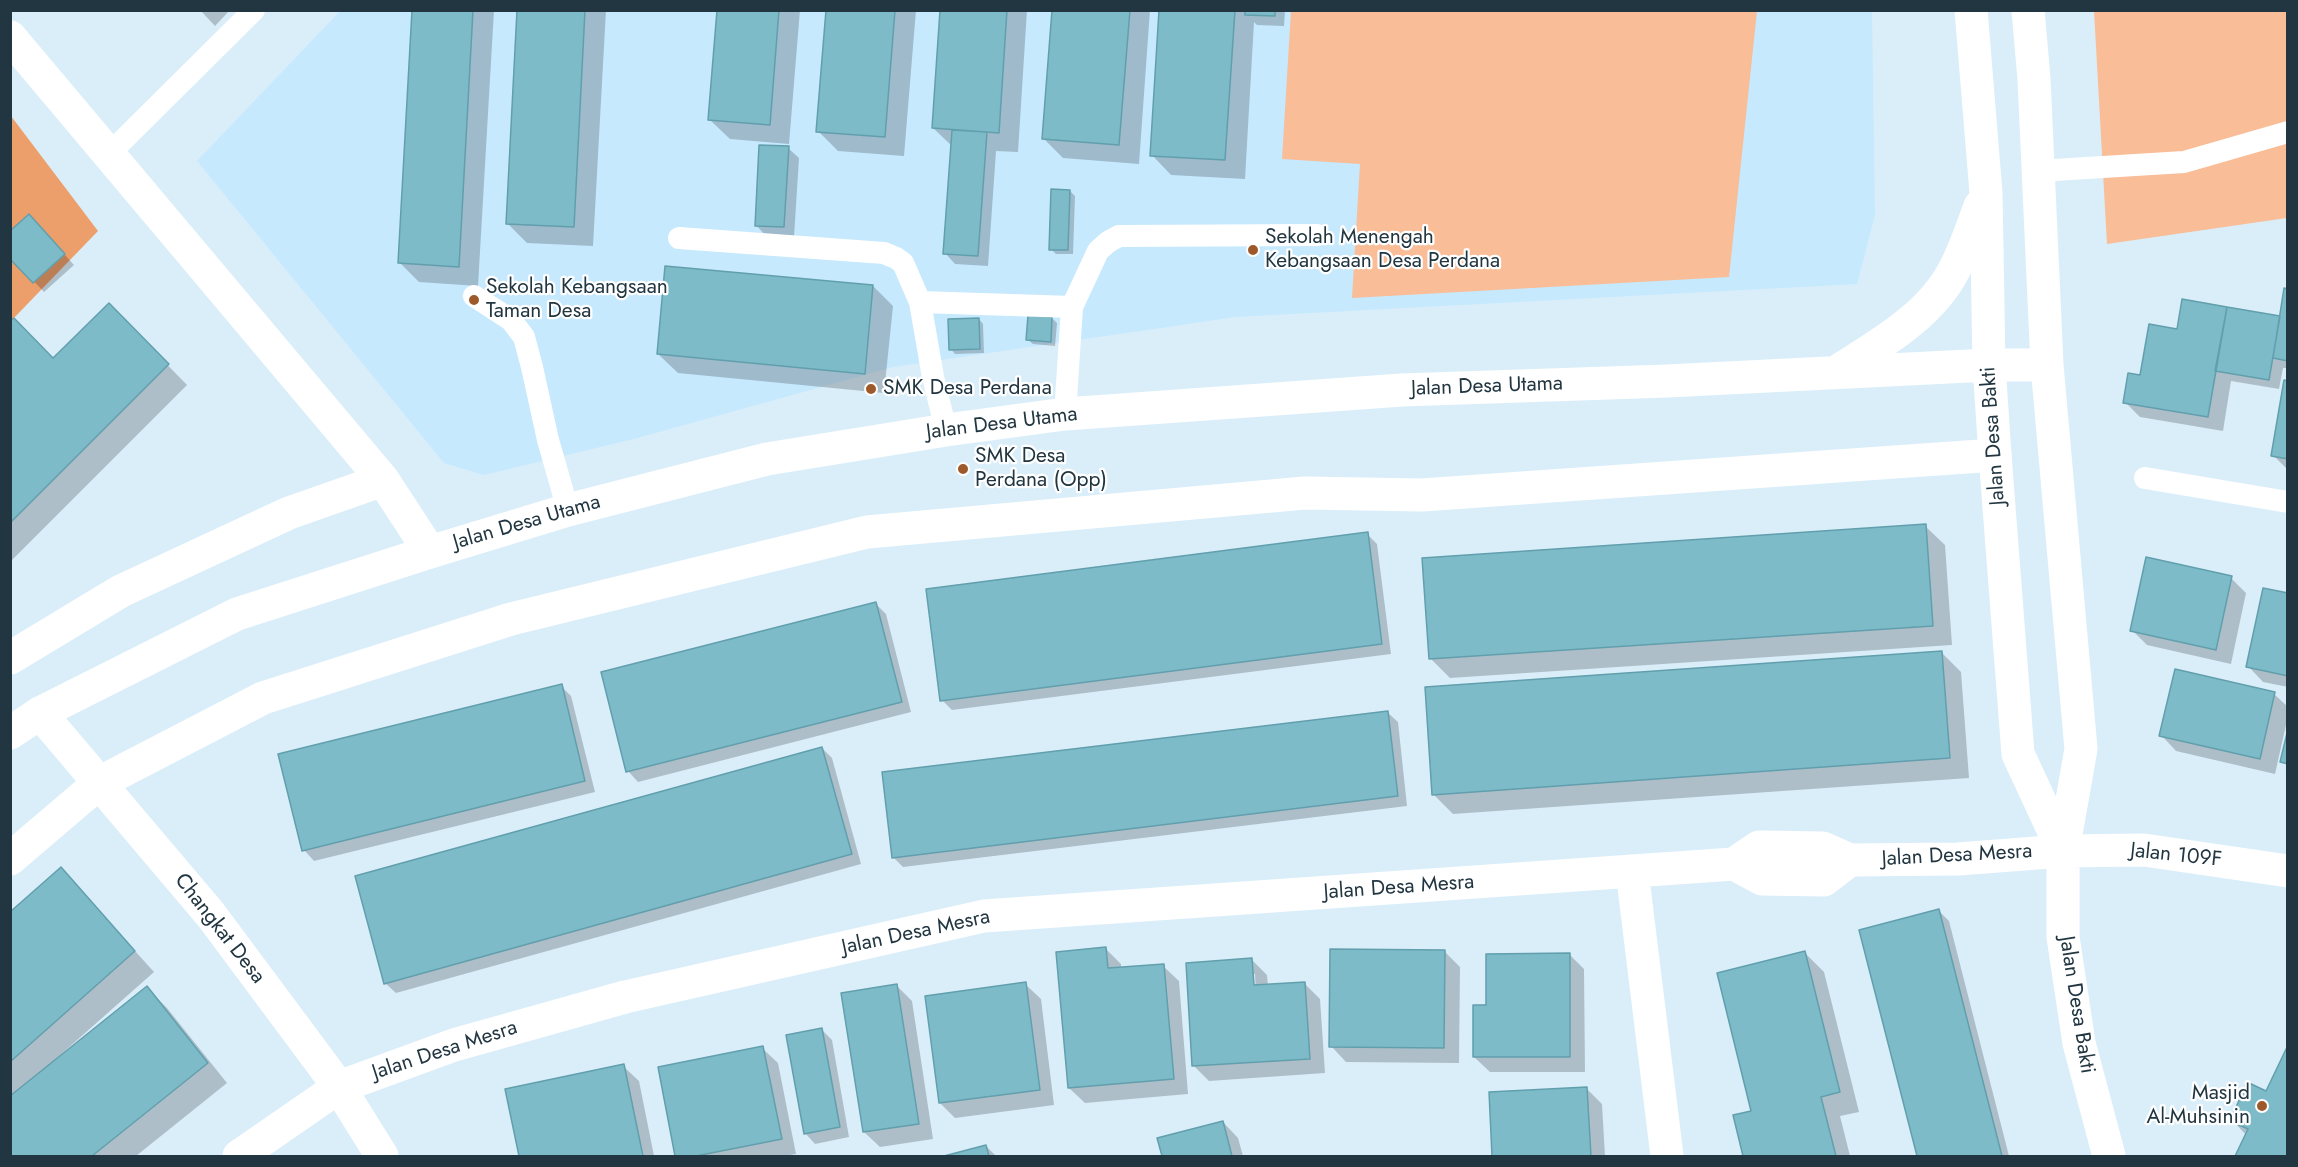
<!DOCTYPE html>
<html>
<head>
<meta charset="utf-8">
<style>
  body { margin:0 }
  #map { position:relative; width:2298px; height:1167px; overflow:hidden; background:#daeefa; font-family:Jost,sans-serif }
  canvas { display:block }
  .frame { position:absolute; inset:0; border:12px solid #213641; pointer-events:none }
</style>
</head>
<body>
<div id="map">
<canvas width="2298" height="1167"></canvas>
<div class="frame"></div>
</div>
<script>
const ctx = document.querySelector('canvas').getContext('2d');
ctx.lineJoin = 'round';
function fill(path, color) { ctx.fillStyle = color; ctx.fill(path, 'evenodd'); }
function trace(path, color, width, dash) { ctx.strokeStyle = color; ctx.lineWidth = width; ctx.lineCap = dash ? 'butt' : 'round'; ctx.setLineDash(dash || []); ctx.stroke(path); }
function drawText(font, color, halo, rows, align = 'center') {
  ctx.font = font + ' Jost,sans-serif'; ctx.lineWidth = 4.5; ctx.setLineDash([]); ctx.textBaseline = 'middle'; ctx.strokeStyle = halo; ctx.fillStyle = color; for (const [text, x, y, turn = 0] of rows) {
    ctx.save(); ctx.translate(x, y); ctx.rotate((+turn || 0) * Math.PI / 180); ctx.textAlign = isNaN(turn) ? turn : align; if (halo) ctx.strokeText(text, 0, 0); ctx.fillText(text, 0, 0); ctx.restore();
  }
}
fill(new Path2D(`
  M340,11H1872L1875,215L1857,284L1236,317L893,367L634,439L484,475L444,463L197,161Z`), '#c6e9fe');
fill(new Path2D(`
  M1291,11H1757L1729,277L1352,298L1360,164L1282,159Z
  M2094,11H2287V218L2107,244Z`), '#f9bd98');
fill(new Path2D(`
  M11,116L98,231L11,321Z`), '#ec9e6b');
fill(new Path2D(`
  M200,10H230L215,26Z
  M413,10H494L478,286L419,282L399,262Z
  M519,10H606L593,246L527,243L507,223Z
  M718,10H800L789,144L730,139L710,120Z
  M828,10H916L904,156L838,151L818,131Z
  M941,10H1027L1018,152L996,151L988,266L955,264L945,253L952,146L933,128Z
  M1053,10H1150L1139,164L1063,158L1043,138Z
  M1161,10H1285L1284,26L1257,25L1254,22L1245,179L1171,175L1152,155Z
  M788,148L799,158L794,237L766,236L756,225Z
  M1070,191L1075,196L1073,254H1056L1051,249Z
  M39,226L74,265L44,292L10,256Z
  M873,286L893,306L884,393L678,373L658,354Z
  M2288,290V368H2283L2279,389L2231,381L2223,431L2140,417L2125,402L2142,377L2178,331L2281,318Z
  M109,305L187,385L10,562V323L54,360Z
  M1052,318L1057,323L1055,346L1033,344L1028,340Z
  M979,319L983,324L984,353L955,354L951,349Z
  M2288,382V470L2273,455Z
  M1925,526L1945,545L1952,645L1450,678L1431,659Z
  M1367,534L1377,544L1391,654L952,710L942,700Z
  M2231,578L2246,593L2231,664L2147,645L2132,630Z
  M2288,594V687L2263,682L2248,666Z
  M876,604L886,614L911,712L638,782L628,771Z
  M1942,653L1961,672L1969,778L1453,814L1433,794Z
  M561,686L571,696L595,792L314,861L304,850Z
  M2274,694L2288,707V716L2275,774L2176,751L2161,735Z
  M1387,712L1398,722L1407,806L903,867L893,857Z
  M822,748L832,758L861,864L396,993L385,983Z
  M61,869L154,972L58,1057L59,1059L147,988L167,1008L227,1083L136,1156H10V914Z
  M1939,911L1949,921L2009,1156H1918L1861,931Z
  M1106,949L1121,964V969L1163,966L1179,981L1188,1094L1085,1103L1069,1088Z
  M1444,951L1460,967L1459,1063L1346,1062L1331,1046Z
  M1805,953L1824,972L1859,1112L1840,1116L1850,1156H1745L1735,1116L1753,1112Z
  M1569,954L1584,969L1585,1072H1490L1474,1057L1487,1007Z
  M1252,960L1267,975L1268,986L1304,983L1320,999L1325,1073L1209,1081L1194,1066ZM1252,974H1255L1256,993H1253Z
  M1025,984L1041,999L1054,1105L955,1118L940,1103Z
  M897,986L912,1001L933,1139L880,1147L864,1132Z
  M822,1030L832,1040L849,1137L815,1144L805,1133Z
  M762,1048L778,1063L796,1154L784,1156H677L660,1069Z
  M2288,1048V1156H2237L2247,1136L2232,1120L2267,1093Z
  M623,1066L639,1081L654,1156H521L507,1090Z
  M1587,1089L1602,1104L1605,1156H1493L1490,1094Z
  M1223,1122L1238,1138L1243,1156H1164L1159,1139Z
  M986,1146L996,1156H949Z`), '#0003');
const building = new Path2D(`
  M412,10H473L459,267L398,263Z
  M517,10H585L574,227L506,224Z
  M717,10H779L770,125L708,120Z
  M826,10H895L885,137L816,132Z
  M940,10H1007L999,133L932,128Z
  M1052,10H1130L1119,145L1042,139Z
  M1159,10H1235L1225,160L1150,156Z
  M1245,10H1275V16L1245,15Z
  M952,130L987,132L978,256L943,254Z
  M759,145L789,146L784,227L755,226Z
  M1051,189L1070,190L1068,250H1049Z
  M29,214L65,254L33,283L10,259V231Z
  M665,266L873,285L865,374L657,354Z
  M2284,288L2288,289V361L2273,358Z
  M2182,299L2227,307L2208,417L2123,403L2128,373L2140,375L2149,324L2177,329Z
  M109,303L169,364L10,523V321L14,318L53,358Z
  M2227,307L2280,316L2269,380L2215,371Z
  M1028,315L1052,317L1051,342L1026,340Z
  M979,318L980,349L949,350L948,319Z
  M2284,380L2288,381V459L2271,456Z
  M1926,524L1933,626L1429,659L1422,558Z
  M1368,532L1382,644L940,701L926,589Z
  M2146,557L2232,576L2216,650L2130,631Z
  M2263,588L2288,593V676L2246,667Z
  M876,602L902,702L626,772L601,672Z
  M1942,651L1950,758L1432,795L1425,687Z
  M2175,669L2275,692L2260,759L2159,736Z
  M562,684L585,781L302,851L278,754Z
  M1388,711L1398,796L892,858L882,772Z
  M2288,729V764L2280,762Z
  M822,747L852,854L384,984L355,876Z
  M61,867L135,951L10,1062V912Z
  M1939,909L2002,1156H1917L1859,930Z
  M1106,947L1108,968L1164,964L1174,1079L1068,1088L1056,952Z
  M1330,949L1445,950L1444,1048L1329,1047Z
  M1805,951L1840,1092L1821,1097L1836,1156H1743L1733,1115L1751,1111L1717,973Z
  M1570,953V1057H1473V1005H1486V954Z
  M1252,958L1254,985L1305,982L1310,1059L1192,1066L1186,963Z
  M1026,982L1040,1090L939,1103L925,996Z
  M897,984L919,1124L863,1132L841,993Z
  M147,986L208,1063L92,1156H10V1096Z
  M822,1028L840,1127L804,1134L786,1035Z
  M2288,1045V1156H2235L2248,1129L2230,1121L2247,1082L2266,1091Z
  M763,1046L782,1139L696,1156H675L658,1067Z
  M624,1064L643,1156H519L505,1089Z
  M1587,1087L1591,1156H1492L1489,1092Z
  M1223,1121L1232,1156H1162L1157,1138Z
  M986,1145L989,1156H944Z`);
fill(building, '#7dbbc9');
trace(building, '#629fad', 1.5);
trace(new Path2D(`
  M109,154L254,10
  M2038,171L2184,162L2288,132
  M679,238L884,253L896,258L903,263L920,302L933,377L946,430
  M474,296L511,320L524,337L532,367L548,440L568,510
  M920,302L1072,307
  M1065,414L1072,307L1098,251L1108,242L1119,236L1317,235
  M2145,478L2288,502`), '#fff', 22);
trace(new Path2D(`
  M10,37L383,480L430,552
  M10,658L121,591L289,513L383,480
  M40,713L211,915L339,1087L382,1156
  M10,859L99,783L263,698L511,619L867,532L1305,493L1422,495L1995,455
  M1734,864L1762,879L1824,880L1850,860
  M1632,871L1667,1156
  M239,1156L339,1087L454,1045L625,997L984,916L1734,864L1759,847L1823,848L1850,860L1958,859L2063,851`), '#fff', 33);
trace(new Path2D(`
  M1971,10L1986,193L1989,365L1995,455L2018,754L2063,851
  M2028,10L2034,79L2047,365L2081,749L2063,851V937L2079,1043L2109,1156
  M1841,369C1882,343 1931,315 1954,270C1965,250 1972,227 1980,206
  M10,733L40,713L237,614L430,552L568,510L767,459L946,430L1065,414L1402,390L1667,381L1989,365H2047
  M2063,851L2144,850L2288,871`), '#fff', 33);
for (const [x, y, r, color] of [
  [1253,250,6,"#9d592a"],
  [474,300,6,"#9d592a"],
  [871,389,6,"#9d592a"],
  [963,469,6,"#9d592a"],
  [2262,1106,6,"#9d592a"]
]) { const dot = new Path2D(); dot.arc(x, y, r, 0, 2 * Math.PI); ctx.fillStyle = color; ctx.fill(dot); trace(dot, '#fff', 2); }
drawText('21px', '#213641', '#fff', [
  ["Sekolah Menengah",1265,238],
  ["Kebangsaan Desa Perdana",1265,262],
  ["Sekolah Kebangsaan",486,288],
  ["Taman Desa",486,312],
  ["SMK Desa Perdana",883,389],
  ["SMK Desa",975,457],
  ["Perdana (Opp)",975,481],
  ["Masjid",2250,1094,"right"],
  ["Al-Muhsinin",2250,1118,"right"]
], 'left');
drawText('21px', '#213641', '#fff', [
  ["Jalan Desa Utama",1487,387,-2],
  ["Jalan Desa Utama",1002,424,-7],
  ["Jalan Desa Bakti",1994,436,-94],
  ["Jalan Desa Utama",527,523,-16],
  ["Jalan Desa Mesra",1957,856,-3],
  ["Jalan 109F",2176,856,6],
  ["Jalan Desa Mesra",1399,888,-4],
  ["Changkat Desa",219,929,52],
  ["Jalan Desa Mesra",916,933,-12],
  ["Jalan Desa Bakti",2076,1005,81],
  ["Jalan Desa Mesra",445,1051,-18]
]);
</script>
</body>
</html>
